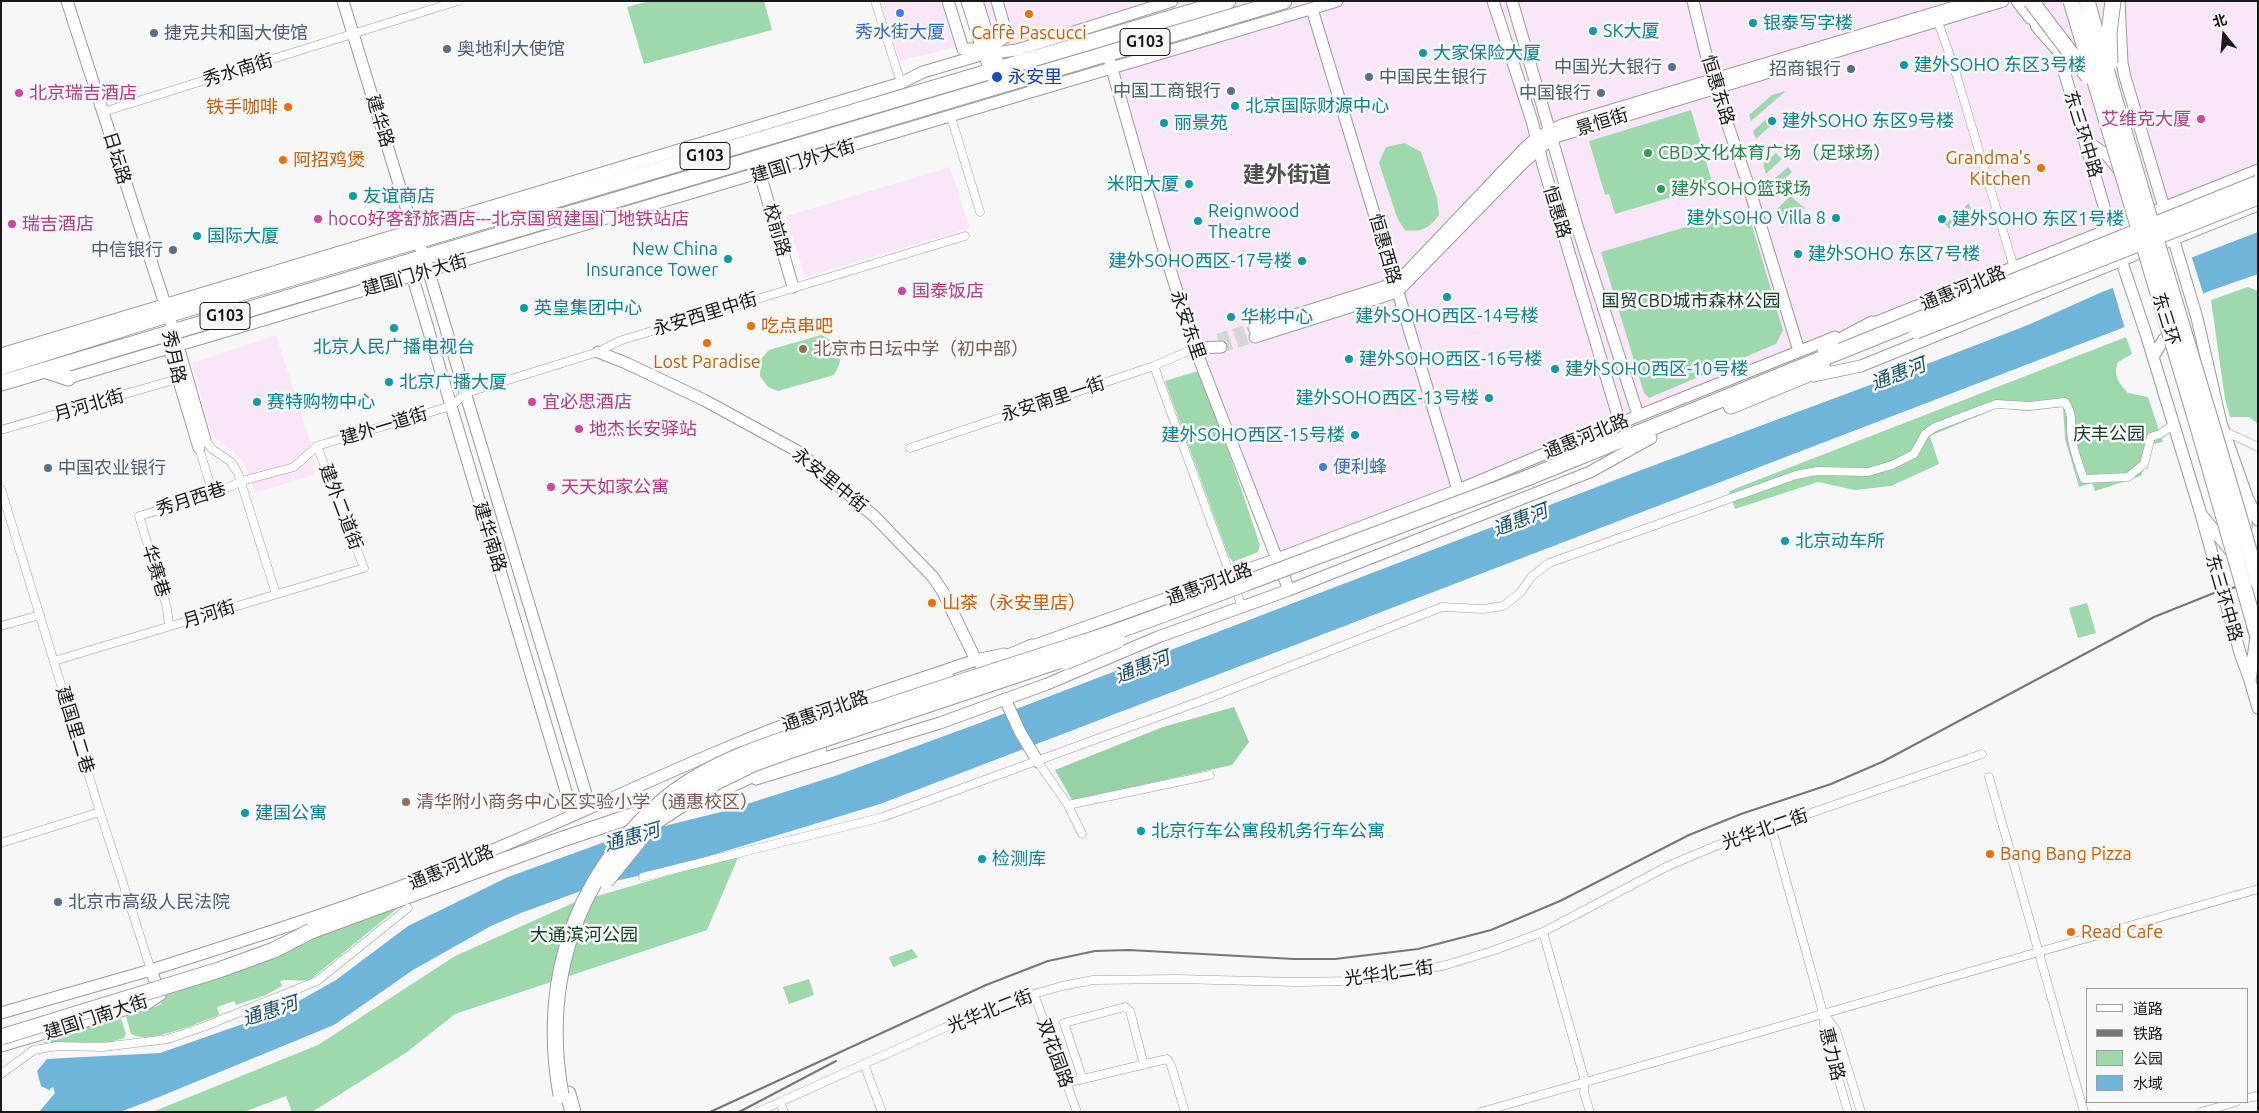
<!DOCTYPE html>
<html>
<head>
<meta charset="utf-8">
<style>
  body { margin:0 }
  #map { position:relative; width:2259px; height:1113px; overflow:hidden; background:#f7f7f8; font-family:Ubuntu,"Noto Sans SC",sans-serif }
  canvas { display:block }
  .frame { position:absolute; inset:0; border:2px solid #181919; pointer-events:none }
  .legend { position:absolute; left:2086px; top:988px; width:162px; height:115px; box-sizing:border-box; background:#f7f7f8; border:1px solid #9e9e9f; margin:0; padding:6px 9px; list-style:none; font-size:15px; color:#181919 }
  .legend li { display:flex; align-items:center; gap:10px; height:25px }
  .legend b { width:25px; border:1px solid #9e9e9f }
  .north { position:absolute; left:2199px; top:10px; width:50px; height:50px; -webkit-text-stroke:4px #f7f7f8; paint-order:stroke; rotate:343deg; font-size:14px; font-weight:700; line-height:20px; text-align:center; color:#181919 }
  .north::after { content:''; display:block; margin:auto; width:18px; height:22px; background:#181919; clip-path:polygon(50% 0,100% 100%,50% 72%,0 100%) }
</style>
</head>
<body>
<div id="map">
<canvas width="2259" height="1113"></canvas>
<div class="frame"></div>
<ul class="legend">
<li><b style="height:6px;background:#fff"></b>道路</li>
<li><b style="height:6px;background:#767677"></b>铁路</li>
<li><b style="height:14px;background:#9dd9ac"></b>公园</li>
<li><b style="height:14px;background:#6eb5d9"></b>水域</li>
</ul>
<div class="north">北</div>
</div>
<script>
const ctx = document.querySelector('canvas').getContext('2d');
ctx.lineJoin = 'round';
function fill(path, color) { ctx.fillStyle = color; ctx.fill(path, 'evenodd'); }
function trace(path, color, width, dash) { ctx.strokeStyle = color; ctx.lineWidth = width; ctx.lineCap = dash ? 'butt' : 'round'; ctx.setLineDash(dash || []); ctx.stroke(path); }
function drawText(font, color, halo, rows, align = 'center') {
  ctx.font = font + ' Ubuntu,"Noto Sans SC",sans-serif'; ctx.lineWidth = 5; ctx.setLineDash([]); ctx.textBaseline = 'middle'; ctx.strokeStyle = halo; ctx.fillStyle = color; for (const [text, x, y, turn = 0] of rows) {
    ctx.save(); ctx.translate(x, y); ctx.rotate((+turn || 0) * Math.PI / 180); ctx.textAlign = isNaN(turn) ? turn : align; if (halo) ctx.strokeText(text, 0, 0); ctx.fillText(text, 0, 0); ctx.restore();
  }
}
fill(new Path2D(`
  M881,1H941L955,47L900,61Z
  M972,1H2258V182L1284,570L1195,348L1107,53L998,82Z
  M950,167L970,228L805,277L786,216Z
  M276,335L312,446L314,475L255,493L244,463L233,451L212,436L192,363Z`), '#f9e7f8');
fill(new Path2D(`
  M650,1H764L772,30L644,64L627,7Z
  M1786,91L1751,121L1749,115L1772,95Z
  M1691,110L1713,185L1615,214L1609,194L1605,195L1589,141Z
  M1772,114L1777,120L1756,139L1753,131Z
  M1405,143L1421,152L1437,198L1439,215C1429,228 1422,233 1405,230L1398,220L1379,163L1386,147Z
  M1776,153L1782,159L1766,174L1763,164Z
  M1788,167L1792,172L1772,191L1770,183Z
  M1790,196L1805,208L1782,228L1777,209Z
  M1969,203L1971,210L1949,229L1945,224Z
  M1747,209L1783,330L1776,344L1649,398L1644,393L1601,252Z
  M2248,287L2258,291V424L2249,417H2230L2225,399L2211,300Z
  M821,335C842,344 846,356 834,375L778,391L768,387L760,376L761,359L769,350Z
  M2126,337L2132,354L2118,362C2113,376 2119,383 2128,393L2148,397L2163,442L2153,444L2141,476L2095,491L2092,483L2079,487L2065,439L2063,407L2027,411L1997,408L1930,436L1939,464L1891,486L1855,490L1818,482L1735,509L1729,491Z
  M1201,370L1260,545L1258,552L1233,562L1229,557L1165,381Z
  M2087,603L2096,633L2078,638L2069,608Z
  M739,855L707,930L455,1014L407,1052L312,1112H292L286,1096L244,1112H152L318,1045L455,956L573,903Z
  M403,904L311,979C300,983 291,978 280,981L282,986L266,995L236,1005L234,1001L217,1007L219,1015C200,1022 149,1045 131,1034L126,1016L160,1005L167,993Z
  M912,949L918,957L893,967L889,957Z
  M809,979L814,995L789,1004L783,987Z
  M120,1016L126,1034L124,1038L111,1042L42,1043L85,1030L84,1027Z`), '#9dd9ac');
fill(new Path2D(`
  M1234,707L1249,742L1232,765L1072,800L1055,770L1163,727Z`), '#96d2a6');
fill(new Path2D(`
  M2258,232V274L2212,290L2117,330L880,804L660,871L597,885L521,913L491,926L413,970L334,1025L154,1099L120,1112H39L55,1093L53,1087L49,1090L41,1086L37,1071L47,1059L160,1053L283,1010L336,980L408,926L508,877L616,838L725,811L835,776L977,724L1636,472L1932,362L2028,325L2102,292Z`), '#6eb5d9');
fill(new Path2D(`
  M2191,255L2204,296L2125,329L2112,285Z`), '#f7f7f8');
trace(new Path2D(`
  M1218,339L1254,328
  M1221,347L1255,337`), '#d6d6d7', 11, [11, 5.5]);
const street = new Path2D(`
  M875,1L901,83
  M1938,22L1954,67L2014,268
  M103,112L458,1
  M951,117L980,212
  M1154,366L1242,607
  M1,430L177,379
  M2224,431L2258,447
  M205,440L212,449L231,462L238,473L276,594
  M199,448L213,494
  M910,448L1154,366L1195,348
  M1,489L100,812L151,970
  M1,626L40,615
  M169,626L167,608L139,516L213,494L242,481L294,467L317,446L451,406L466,393L598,352L619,341L965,236
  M54,661L364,568L317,446
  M1038,762L1068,805L1082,834
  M1989,777L2084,1112
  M1068,805L1210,775
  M1771,826L1823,1013L1825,1033L1848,1112
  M1,843L100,812
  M643,877L883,817L1209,698L1442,607L1483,609L1503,606L1520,593L1531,577L1549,563L1796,475L1817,471L1868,472L1892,465L1914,454L1925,434L1935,427L1996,404L2029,406L2065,402C2075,418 2069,423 2072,440C2075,454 2079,466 2084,479L2128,477L2144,464L2151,437L2160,434L2170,427
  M1543,932L1585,1081L1584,1093L1590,1112
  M1034,994L1077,1112
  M1823,1013L1836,1030L1861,1112
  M864,1064L882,1112
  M1,1074L34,1050L57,1046L103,1047L168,1039L203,1027L317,981L408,908
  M1081,1074L1064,1023L1125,1007L1130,1011L1144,1065
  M1066,1083L1167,1059L1171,1065L1185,1112
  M2248,1098L2258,1096
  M780,1102L784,1112
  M758,1112L955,1023L1034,994L1062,986L1093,980L1177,979L1296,982L1351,981L1409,973L1446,965L1495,950L1543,932L1668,866L1718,845L1982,754
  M1481,1112L2258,889
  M2201,1112L2236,1102`);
const secondary = new Path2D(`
  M67,1L174,332L205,440
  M343,1L413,230L424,256L590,807
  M948,1L963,49H982
  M967,1L982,49L996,85
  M977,1L991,46L1006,82
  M1493,1L1532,121L1543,165L1620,423
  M1512,1L1578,229L1638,415
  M1693,1L1712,79L1747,181L1799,351
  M2017,1L2030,18
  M2028,1L2037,27L2058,51L2111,230L2146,334L2201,514L2232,553
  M2119,1L2122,63L2125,77L2197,318L2221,423L2247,497L2246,527
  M1312,9L1458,490
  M991,46L1007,36L997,1
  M1110,62L1163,247L1195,348L1289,590
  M2085,140L2107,155L2119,170
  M760,174L793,287
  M412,268V275L573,815
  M1864,327L2258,170
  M1254,328L1384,287L1407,272L1525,148L1536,138L1562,125L1974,1
  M1255,337L1397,292L1524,162L1552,138L2003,1
  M167,341L199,448
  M1195,348L1221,347
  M598,352L626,363L704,400L799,452L874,516L933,577L943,592L976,660
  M1,354L901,83L923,72L984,54L1017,50L1172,1
  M2153,357L2164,339L2178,333
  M1813,376L1861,366L2258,205
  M68,378L1337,1
  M1578,440L1835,337
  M2248,499L2258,520
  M2202,518L2241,656L2250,680
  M2253,629L2256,636L2250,681L2258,708
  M1024,649L1277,559L1458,490L1563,446
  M1005,699L1020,732L1038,762
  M857,700L976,660L1004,654
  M756,779L940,723L1047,684L1158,637L1289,590L1590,472L1651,438
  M151,970C271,932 391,894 507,844C612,800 713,749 820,712
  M1,1013L151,970L160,995L148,1003L1,1046`);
const highway = new Path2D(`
  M1825,349L1872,324
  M1,367L167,315L1228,1
  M44,370L68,378
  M1,383L1284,1
  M1731,406L1823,368
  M1557,448L1606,439
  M1527,478L1841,351
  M983,668L1032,647
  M794,731L818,720L947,679
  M699,796L723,788L776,764L819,751
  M311,931L557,841L658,807
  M568,1094L573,1112`);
trace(street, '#9c9c9d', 9);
trace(secondary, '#9c9c9d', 13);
trace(highway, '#9c9c9d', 17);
trace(street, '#fff', 8);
trace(secondary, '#fff', 11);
trace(highway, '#fff', 15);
trace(new Path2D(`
  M710,1112L986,985L1048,961L1095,951L1129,950L1294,959H1335L1418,949L1491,930L1560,901L1689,835L1741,814L1831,784L1882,762L2154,617L2214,593L2258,581
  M739,1112L836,1061`), '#767677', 2);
const highwayBridge = new Path2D(`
  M2031,1L2088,76
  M2071,1L2198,427L2258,637
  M2087,1C2140,196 2203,388 2258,582
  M2110,63L2109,33L2113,1
  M1916,331L2258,197
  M1841,351L2258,183
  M1065,662L1118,640
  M606,881L653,823L718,781L753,764L786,752L1074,656
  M1,1037L219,970L274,950L311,931
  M561,1095C541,984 573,881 658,805C714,755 794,737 864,714C941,688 1019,663 1097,638C1153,619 1207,598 1262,577C1351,544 1439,511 1527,478`);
trace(highwayBridge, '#9c9c9d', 17, []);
trace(highwayBridge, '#fff', 15);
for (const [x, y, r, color] of [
  [900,13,5,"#3f7fe0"],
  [1029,14,5,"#e8710a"],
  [1753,23,5,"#0f9aa8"],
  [1593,31,5,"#0f9aa8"],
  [154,33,5,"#5c6f8a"],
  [447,49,5,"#5c6f8a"],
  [1423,53,5,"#0f9aa8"],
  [1904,65,5,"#0f9aa8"],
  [1672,67,5,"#5c6f8a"],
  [1851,69,5,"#5c6f8a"],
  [997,77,6,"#1a4fb4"],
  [1369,77,5,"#5c6f8a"],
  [1231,91,5,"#5c6f8a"],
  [19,93,5,"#d1479c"],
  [1601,93,5,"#5c6f8a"],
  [1235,106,5,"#0f9aa8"],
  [288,107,5,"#e8710a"],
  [2201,119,5,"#d1479c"],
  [1772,121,5,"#0f9aa8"],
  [1164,123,5,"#0f9aa8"],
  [1648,153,5,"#2e9e5b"],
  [283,160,5,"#e8710a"],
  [2041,168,5,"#e8710a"],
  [1189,184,5,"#0f9aa8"],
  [1661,189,5,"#2e9e5b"],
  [353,196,5,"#0f9aa8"],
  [1836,218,5,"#0f9aa8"],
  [318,219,5,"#d1479c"],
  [1942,219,5,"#0f9aa8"],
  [1198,221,5,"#0f9aa8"],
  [12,224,5,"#d1479c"],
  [197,236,5,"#0f9aa8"],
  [173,250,5,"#5c6f8a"],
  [1798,254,5,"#0f9aa8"],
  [728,259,5,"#0f9aa8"],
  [1302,261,5,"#0f9aa8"],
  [902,291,5,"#d1479c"],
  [1447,297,5,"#0f9aa8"],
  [524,308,5,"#0f9aa8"],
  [1231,317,5,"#0f9aa8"],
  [751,326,5,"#e8710a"],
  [394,328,5,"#0f9aa8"],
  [707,343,5,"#e8710a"],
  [803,349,5,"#8d6e63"],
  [1349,359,5,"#0f9aa8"],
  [1555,369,5,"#0f9aa8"],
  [389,382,5,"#0f9aa8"],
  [1489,398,5,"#0f9aa8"],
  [257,402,5,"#0f9aa8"],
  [532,402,5,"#d1479c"],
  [579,429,5,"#d1479c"],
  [1355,435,5,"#0f9aa8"],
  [1323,467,5,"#3f7fe0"],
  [48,468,5,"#5c6f8a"],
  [551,487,5,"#d1479c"],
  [1785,541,5,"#0f9aa8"],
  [932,603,5,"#e8710a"],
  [406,802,5,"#8d6e63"],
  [245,813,5,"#0f9aa8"],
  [1141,831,5,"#0f9aa8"],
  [1990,854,5,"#e8710a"],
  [982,859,5,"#0f9aa8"],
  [58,902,5,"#5c6f8a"],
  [2071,932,5,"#e8710a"]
]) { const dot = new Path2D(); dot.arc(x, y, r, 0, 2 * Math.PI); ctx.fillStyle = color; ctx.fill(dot); trace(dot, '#f7f7f8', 2); }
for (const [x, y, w] of [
  [1145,42,50],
  [705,156,50],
  [225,316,50]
]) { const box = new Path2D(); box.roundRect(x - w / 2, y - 13.5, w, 27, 4); ctx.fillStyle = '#f7f7f8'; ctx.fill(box); trace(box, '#181919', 1); }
drawText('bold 16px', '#181919', null, [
  ["G103",1145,42],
  ["G103",705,156],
  ["G103",225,316]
]);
drawText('18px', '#0d838f', '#f7f7f8', [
  ["银泰写字楼",1763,23],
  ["SK大厦",1603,31],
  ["大家保险大厦",1433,53],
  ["建外SOHO 东区3号楼",1914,65],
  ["北京国际财源中心",1245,106],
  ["建外SOHO 东区9号楼",1782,121],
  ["丽景苑",1174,123],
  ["米阳大厦",1179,184,"right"],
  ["友谊商店",363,196],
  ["Reignwood",1208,211],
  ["Theatre",1208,232],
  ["建外SOHO Villa 8",1826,218,"right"],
  ["建外SOHO 东区1号楼",1952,219],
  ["国际大厦",207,236],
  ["New China",718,249,"right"],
  ["Insurance Tower",718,270,"right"],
  ["建外SOHO 东区7号楼",1808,254],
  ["建外SOHO西区-17号楼",1292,261,"right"],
  ["英皇集团中心",534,308],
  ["建外SOHO西区-14号楼",1447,316,"center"],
  ["华彬中心",1241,317],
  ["北京人民广播电视台",394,347,"center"],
  ["建外SOHO西区-16号楼",1359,359],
  ["建外SOHO西区-10号楼",1565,369],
  ["北京广播大厦",399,382],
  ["建外SOHO西区-13号楼",1479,398,"right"],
  ["赛特购物中心",267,402],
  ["建外SOHO西区-15号楼",1345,435,"right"],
  ["北京动车所",1795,541],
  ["建国公寓",255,813],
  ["北京行车公寓段机务行车公寓",1151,831],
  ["检测库",992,859]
], 'left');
drawText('18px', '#366cbe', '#f7f7f8', [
  ["秀水街大厦",900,32],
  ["便利蜂",1333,467,"left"]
]);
drawText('18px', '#4e5e75', '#f7f7f8', [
  ["捷克共和国大使馆",164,33],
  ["奥地利大使馆",457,49],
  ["中国光大银行",1662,67,"right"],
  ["招商银行",1841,69,"right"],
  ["中国民生银行",1379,77],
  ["中国工商银行",1221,91,"right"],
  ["中国银行",1591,93,"right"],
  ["中信银行",163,250,"right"],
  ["中国农业银行",58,468],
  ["北京市高级人民法院",68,902]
], 'left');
drawText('18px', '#c56008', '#f7f7f8', [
  ["Caffè Pascucci",1029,33,"center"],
  ["铁手咖啡",278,107,"right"],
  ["Grandma's",2031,158,"right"],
  ["Kitchen",2031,179,"right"],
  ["阿招鸡煲",293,160],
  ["吃点串吧",761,326],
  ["Lost Paradise",707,362,"center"],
  ["山茶（永安里店）",942,603],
  ["Bang Bang Pizza",2000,854],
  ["Read Cafe",2081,932]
], 'left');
drawText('18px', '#181919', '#f7f7f8', [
  ["秀水南街",238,70,-17],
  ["恒惠东路",1718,90,73],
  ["建华路",380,121,73],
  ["景恒街",1602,122,-17],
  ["东三环中路",2083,134,73],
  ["日坛路",117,158,73],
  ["建国门外大街",803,161,-17],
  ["恒惠路",1557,212,73],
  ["校前路",777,230,74],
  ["恒惠西路",1385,249,74],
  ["建国门外大街",415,275,-16],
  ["通惠河北路",1963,288,-22],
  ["永安西里中街",705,314,-17],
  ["东三环",2166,319,73],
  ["永安东里",1188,325,71],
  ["秀月路",174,357,78],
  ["永安南里一街",1053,399,-18],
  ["月河北街",89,405,-16],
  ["建外一道街",384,426,-17],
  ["通惠河北路",1586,436,-22],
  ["永安里中街",830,480,39],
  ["秀月西巷",191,499,-18],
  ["建外二道街",341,507,69],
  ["建华南路",490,537,73],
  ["华赛巷",156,571,73],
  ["通惠河北路",1209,584,-20],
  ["东三环中路",2224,598,74],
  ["月河街",209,614,-17],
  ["通惠河北路",825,711,-19],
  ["建国里二巷",75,730,73],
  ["光华北二街",1765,829,-19],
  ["通惠河北路",451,867,-22],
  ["光华北二街",1389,973,-8],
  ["光华北二街",990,1011,-21],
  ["建国门南大街",96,1017,-18],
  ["双花园路",1055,1053,70],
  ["惠力路",1832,1054,76]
]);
drawText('18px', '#164399', '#f7f7f8', [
  ["永安里",1008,77]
], 'left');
drawText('18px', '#b23c85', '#f7f7f8', [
  ["北京瑞吉酒店",29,93],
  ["艾维克大厦",2191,119,"right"],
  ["hoco好客舒旅酒店---北京国贸建国门地铁站店",328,219],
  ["瑞吉酒店",22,224],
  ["国泰饭店",912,291],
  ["宜必思酒店",542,402],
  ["地杰长安驿站",589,429],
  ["天天如家公寓",561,487]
], 'left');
drawText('18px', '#27864d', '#f7f7f8', [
  ["CBD文化体育广场（足球场）",1658,153],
  ["建外SOHO篮球场",1671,189]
], 'left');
drawText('18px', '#123f22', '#f7f7f8', [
  ["国贸CBD城市森林公园",1691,301],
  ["庆丰公园",2109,434],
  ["大通滨河公园",584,935]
]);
drawText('18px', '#785e54', '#f7f7f8', [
  ["北京市日坛中学（初中部）",813,349],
  ["清华附小商务中心区实验小学（通惠校区）",416,802]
], 'left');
drawText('italic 19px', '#1a516b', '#f7f7f8', [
  ["通惠河",1898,374,-21],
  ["通惠河",1520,520,-21],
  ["通惠河",1142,667,-21],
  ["通惠河",632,837,-16],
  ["通惠河",270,1011,-18]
]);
drawText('bold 22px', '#515152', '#f7f7f8', [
  ["建外街道",1287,175]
]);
</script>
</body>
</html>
